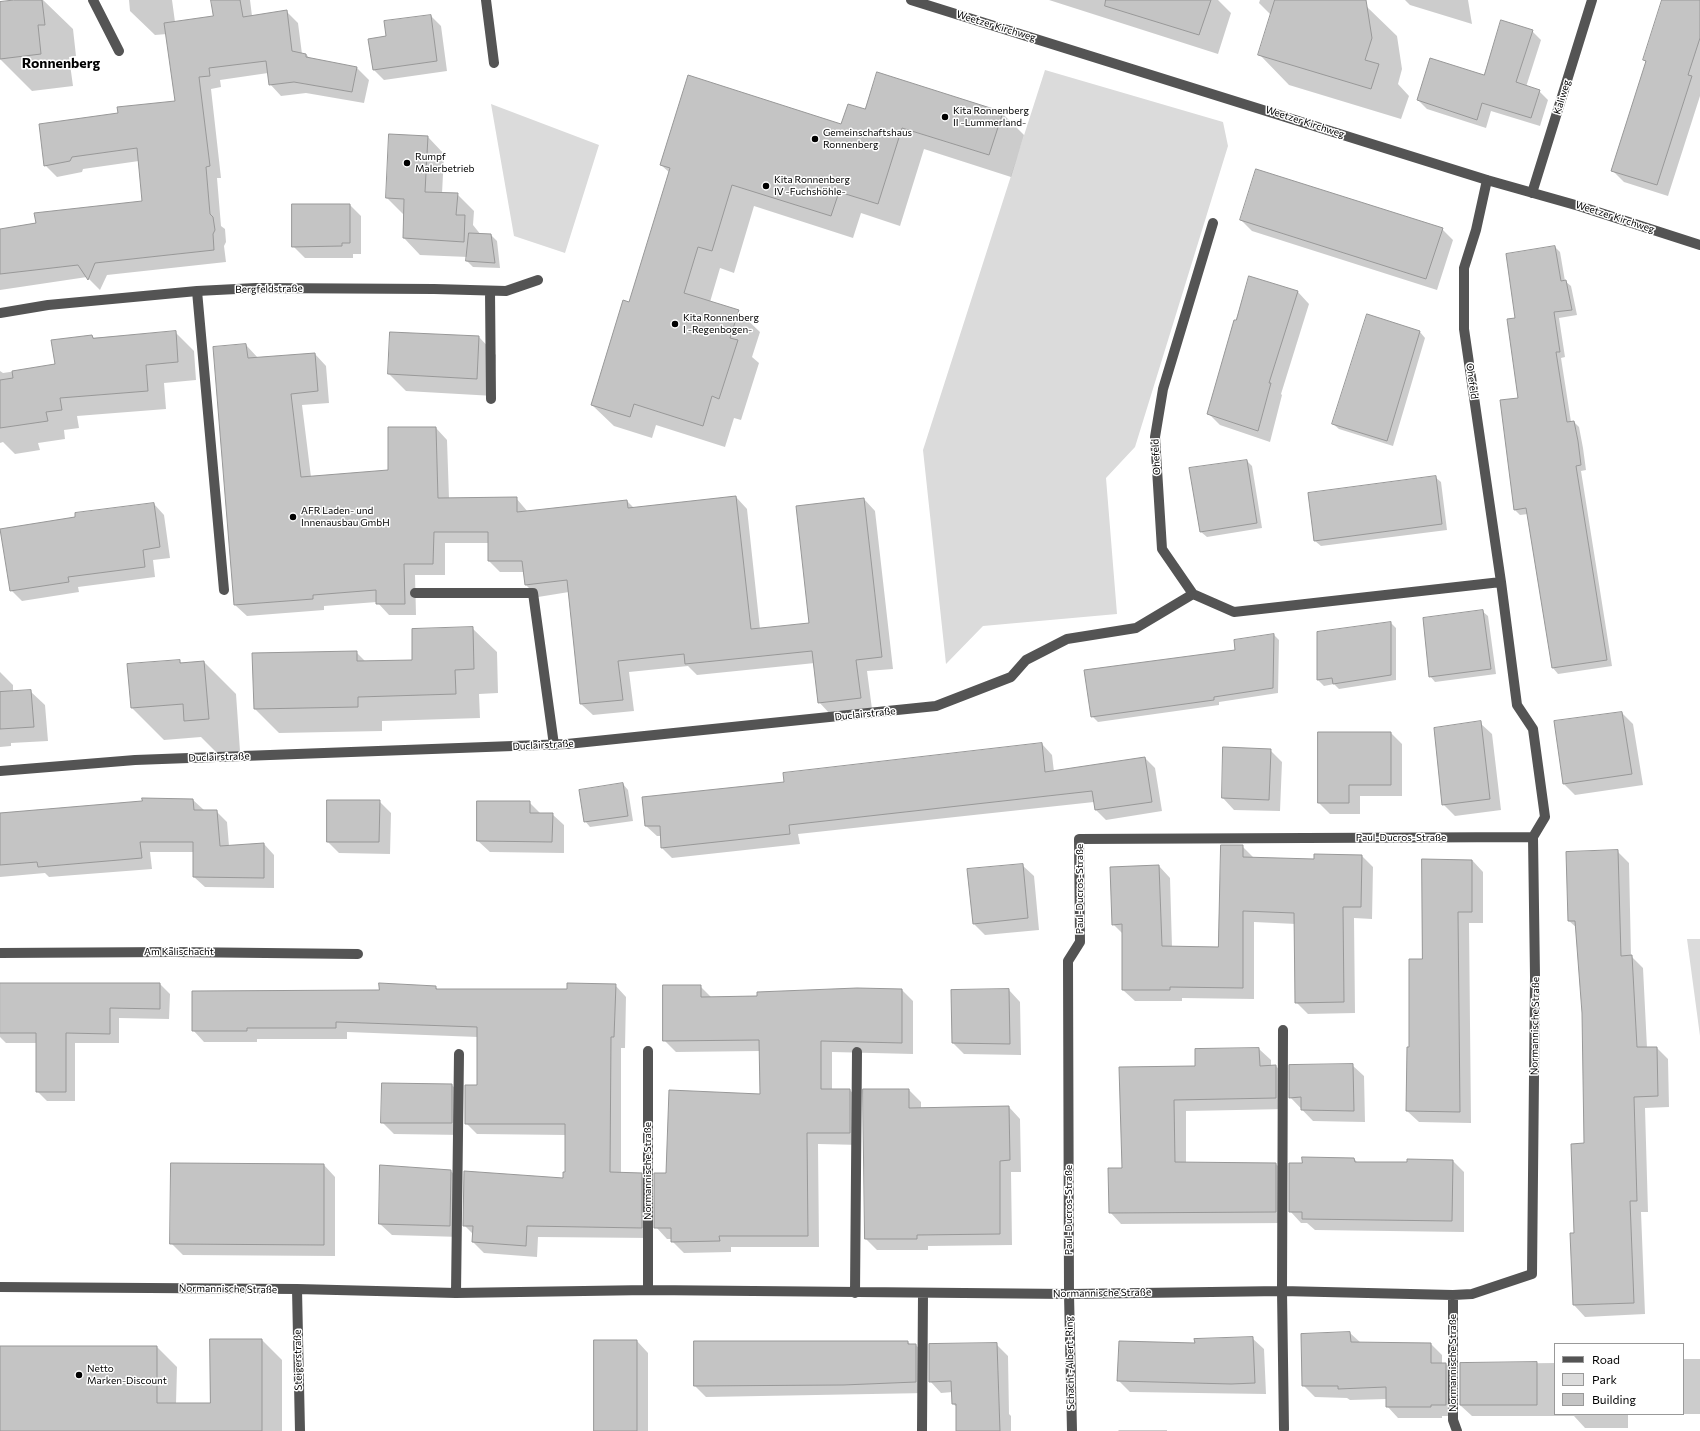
<!DOCTYPE html>
<html>
<head>
<meta charset="utf-8">
<style>
  body { margin:0 }
  #map { position:relative; width:1700px; height:1431px; overflow:hidden; background:#fff; font-family:Commissioner,sans-serif }
  canvas { display:block }
  .legend { position:absolute; left:1554px; top:1343px; width:130px; height:72px; box-sizing:border-box; background:#fff; border:1px solid #999; margin:0; padding:5px 7px; list-style:none; font-size:12px; color:#000 }
  .legend li { display:flex; align-items:center; gap:8px; height:20px }
  .legend b { width:20px; border:1px solid #999 }
</style>
</head>
<body>
<div id="map">
<canvas width="1700" height="1431"></canvas>
<ul class="legend">
<li><b style="height:5px;background:#545454"></b>Road</li>
<li><b style="height:11px;background:#dbdbdb"></b>Park</li>
<li><b style="height:11px;background:#c4c4c4"></b>Building</li>
</ul>
</div>
<script>
const ctx = document.querySelector('canvas').getContext('2d');
ctx.lineJoin = 'round';
function fill(path, color) { ctx.fillStyle = color; ctx.fill(path, 'evenodd'); }
function trace(path, color, width, dash) { ctx.strokeStyle = color; ctx.lineWidth = width; ctx.lineCap = dash ? 'butt' : 'round'; ctx.setLineDash(dash || []); ctx.stroke(path); }
function drawText(font, color, halo, rows, align = 'center') {
  ctx.font = font + ' Commissioner,sans-serif'; ctx.lineWidth = 3; ctx.setLineDash([]); ctx.textBaseline = 'middle'; ctx.strokeStyle = halo; ctx.fillStyle = color; for (const [text, x, y, turn = 0] of rows) {
    ctx.save(); ctx.translate(x, y); ctx.rotate((+turn || 0) * Math.PI / 180); ctx.textAlign = isNaN(turn) ? turn : align; if (halo) ctx.strokeText(text, 0, 0); ctx.fillText(text, 0, 0); ctx.restore();
  }
}
fill(new Path2D(`
  M1045,70L1223,122L1228,146L1135,447L1106,478L1117,614L983,626L946,664L923,450Z
  M491,104L599,145L565,253L514,236Z
  M1687,939H1700V1036Z`), '#dbdbdb');
fill(new Path2D(`
  M21,0H43L73,29L76,56L69,57L73,86L32,91L0,59V3Z
  M129,0H172L175,22L214,17L212,0H250L252,16L286,11L298,23L302,54H306L310,59L357,68L369,80L364,103L306,93L281,96L270,84L268,73L220,80L221,87L211,89L221,178H217L221,226L225,229L226,242L224,246L226,262L107,275L100,290L87,277L0,290V230L144,201L139,161L83,169L82,172L57,177L45,165L119,114L176,102L167,34L155,35L130,11Z
  M1049,0H1218L1231,13L1218,54Z
  M1260,0H1313L1366,6L1397,36L1402,69L1398,84L1409,96L1401,119L1289,85L1259,54L1276,20L1259,3Z
  M1405,0H1468L1472,24L1410,5Z
  M1663,0H1700V96L1668,196L1624,182L1613,171L1647,63L1644,60Z
  M431,16L441,26L447,71L384,80L374,70L387,37Z
  M1532,31L1541,40L1526,87L1539,91L1548,100L1540,126L1491,111L1486,128L1427,109L1418,100L1485,76Z
  M866,110L1002,113L1024,135L1011,177L924,149L900,226L861,213L853,238L754,206L734,273L720,268L710,302L738,311L760,332L752,357L759,363L741,420L734,418L725,447L656,425L652,438L614,426L592,405L629,303L670,173L661,165L842,125Z
  M428,137L444,154L442,194H457L474,211L473,225L481,235H491L497,241L500,268L473,267L467,261L468,257L420,255L404,238V215L387,198Z
  M350,205L361,216V254H353V258H305L293,246Z
  M1241,220L1442,229L1453,240L1437,290L1252,231Z
  M1555,247L1560,252L1565,281L1571,286L1577,315L1559,318L1565,357L1561,358L1571,422H1574L1579,427L1583,448L1586,470L1581,471L1612,666L1558,674L1553,668L1528,514L1520,515L1515,510L1501,401L1519,399L1516,319Z
  M1250,278L1298,292L1309,304L1281,394L1282,395L1270,442L1220,425L1208,413Z
  M175,332L194,351L196,380L164,383L166,409L77,416L79,428L64,430L65,439L38,443L40,450L15,454L3,442L0,443V371L3,373L56,365L92,336L95,339Z
  M1420,332L1425,338L1393,446L1339,429L1333,424Z
  M479,337L496,355L494,396L406,391L389,374Z
  M246,345L258,358L315,354L326,366L329,403L302,405L311,477L389,471L436,428L447,440L449,498H516L528,512L627,501L634,508L736,497L747,509L760,629L810,624L864,499L875,511L893,669L867,671L872,709L830,714L819,702L815,663L697,675L688,666L629,672L634,711L593,715L581,704L569,592L538,597L526,585L524,572H500L489,561V543H445V575H415L416,615H389L377,602L324,606V610L247,616L235,605Z
  M1247,461L1252,466L1262,528L1207,537L1201,532Z
  M1435,477L1441,482L1447,530L1321,546L1315,541L1309,494Z
  M154,504L164,515L170,558L153,560L155,577L78,587L79,592L22,601L11,590Z
  M1482,611L1488,616L1496,674L1435,682L1430,676Z
  M1391,623L1396,628V680L1339,689L1334,684L1324,686L1318,680V633Z
  M472,628L497,652L498,693L479,694L480,718L382,721V731L279,733L255,709L356,652L366,662L413,661Z
  M1274,635L1279,640L1278,693L1219,702V705L1098,722L1092,716Z
  M179,661L183,664L204,662L236,694L240,751L217,753L201,737L164,740L132,708Z
  M0,672L13,685V692L30,691L45,705L48,741L11,743V746L0,747Z
  M1622,713L1633,724L1643,785L1575,795L1564,784Z
  M1480,723L1492,734L1501,810L1455,816L1443,804Z
  M1391,733L1402,744V796H1360V814H1330L1319,803Z
  M1042,744L1052,755L1054,772L1145,758L1155,768L1162,811L1106,820L1096,810L1094,802L798,834L800,844L672,858L662,848L661,836H657L646,826L785,783Z
  M1224,748L1270,750L1282,762L1280,811L1234,810L1223,798Z
  M623,784L628,790L633,821L590,827L585,821Z
  M193,800L204,810L216,811L227,822L229,846L264,844L274,855V888L205,887L194,877V852H150L152,869L49,877L45,873L0,877V813Z
  M379,801L391,813L390,854L339,853L328,842Z
  M529,802L541,814H552L564,825V853L490,852L478,841Z
  M1242,846L1254,858L1315,860L1362,856L1373,867L1372,919L1354,918L1355,1013L1308,1014L1296,1002V924L1254,922V999L1182,998V1001H1135L1123,990V934L1113,924L1159,866L1170,878L1172,947L1219,948Z
  M1617,851L1629,863L1631,956L1643,968L1647,1048H1657L1668,1059L1669,1107L1645,1108L1648,1212H1641L1645,1314L1585,1317L1574,1305L1571,1234H1575L1585,1144L1583,1013L1577,928L1569,921Z
  M1472,860L1483,872V923H1469L1471,1123L1419,1122L1407,1111L1410,1048L1423,960Z
  M1022,865L1034,876L1039,930L985,935L974,924Z
  M0,984H160L170,994L169,1019L119,1018V1043H75V1101H47L37,1091V1043H6L0,1037Z
  M615,985L626,997L625,1048H621V1174H641L652,1185V1238L538,1237L537,1257L484,1253L473,1242V1234L464,1225L564,1179L566,1173V1135L477,1134L466,1123L478,1086V1037L347,1032V1039H257V1042H204L193,1030L380,991L435,986L438,990H568Z
  M700,986L712,998L902,990L913,1001V1054L832,1052V1090H850L861,1102V1145L818,1144L819,1247H731V1252L684,1253L672,1241V1239H667L656,1227L666,1174L762,1095L760,1051L676,1052L664,1040Z
  M1009,990L1020,1002L1021,1055L964,1054L953,1043Z
  M1259,1049L1271,1060V1067L1276,1066L1287,1078V1109L1186,1111V1163L1276,1164L1287,1175V1223L1121,1224L1110,1212L1123,1169L1196,1067V1050Z
  M1352,1065L1364,1076L1365,1122L1313,1121L1290,1097Z
  M452,1085L463,1097V1135L394,1134L382,1122Z
  M864,1090H909L921,1102V1109L1009,1107L1020,1119L1021,1172H1011L1012,1245L928,1246V1250H877L866,1239Z
  M1354,1159L1358,1163H1408L1453,1161L1464,1172V1232L1315,1230L1307,1223H1301L1290,1211L1303,1164Z
  M324,1165L335,1177V1256L183,1255L171,1243Z
  M451,1171L462,1183L461,1237L392,1235L380,1224Z
  M1350,1333L1361,1343L1431,1344L1442,1355V1364H1446L1458,1375V1416H1442V1418H1398L1387,1406V1399L1350,1400L1347,1398L1315,1397L1303,1385Z
  M1252,1338L1264,1349L1266,1394L1130,1392L1118,1380L1196,1344Z
  M262,1340L282,1360V1431H0V1347H157L177,1367L176,1404H211Z
  M637,1341L648,1353V1431H595Z
  M908,1342L911,1345H916L927,1357V1393L706,1397L695,1386Z
  M996,1344L1008,1356L1009,1414L1011,1416V1431H957V1407L953,1404V1392L941,1393L930,1381Z
  M1683,1359H1700V1414H1628H1683Z
  M1555,1363V1414H1628V1428H1585L1574,1416H1472L1460,1405V1364Z
  M1119,1430H1167V1431H1118Z`), '#0003');
const building = new Path2D(`
  M14,0H42L45,25H38L41,54L0,59V2Z
  M211,0H240L243,17L287,10L292,51L306,54V57L357,67L352,92L294,82L269,85L266,61L209,68L210,76L199,77L210,166L206,167L210,214L213,217L215,230L213,234L214,250L95,263L88,280L78,265L0,274V229L36,223L34,213L142,201L137,148L72,157L70,161L44,166L39,124L118,113L117,107L175,101L164,23L213,16Z
  M1106,0H1211L1199,35L1105,6Z
  M1275,0H1366L1372,38L1365,60L1379,64L1371,89L1258,55Z
  M1662,0H1700V38L1688,75L1692,76L1657,185L1611,171L1646,61L1643,60Z
  M431,15L437,61L373,70L368,39L386,36L384,21Z
  M1501,20L1533,30L1516,82L1540,90L1531,118L1482,103L1477,120L1417,100L1430,58L1484,75Z
  M877,72L1003,112L989,155L902,128L878,204L839,192L831,216L732,185L712,251L698,247L684,293L739,310L730,338L738,340L719,399L712,396L703,426L634,404L630,417L591,405L623,300L629,302L670,168L660,165L688,75L841,124L848,104L865,109Z
  M389,134L428,136L425,192L458,193L456,215H465L464,242L403,238L404,199L386,198Z
  M1256,169L1443,228L1426,279L1240,220Z
  M292,204H350V243H342V246L292,247Z
  M469,233L491,234L495,263L466,261Z
  M1555,246L1561,281L1566,280L1572,310L1554,312L1560,352H1556L1567,422L1574,421L1578,441L1581,465L1576,466L1607,660L1552,668L1526,508L1514,510L1500,400L1518,398L1507,319L1515,318L1506,254Z
  M1249,276L1298,291L1269,383H1271L1258,431L1207,414L1234,320H1236Z
  M1367,314L1420,331L1387,441L1332,424Z
  M176,331L178,362L146,365L148,391L60,398L62,410L46,412L48,421L0,428V380L13,378L12,371L55,364L51,340L92,335L93,338Z
  M390,332L479,336L477,379L388,374Z
  M246,344L248,358L315,353L318,391L291,394L301,477L388,470V427H436L438,498L517,497V512L627,500L628,508L736,496L751,629L809,623L796,506L864,498L882,657L856,660L861,698L818,703L812,651L685,664L684,654L618,661L623,700L580,704L567,580L525,585L522,561H488V532H434L433,564H404L405,604H376V590L313,595V599L234,605L213,347Z
  M1247,460L1257,523L1200,532L1189,468Z
  M1436,476L1442,524L1314,541L1308,493Z
  M154,503L160,547L143,550L145,567L68,577L69,582L10,591L0,529L75,517V513Z
  M1483,610L1491,669L1429,677L1423,618Z
  M1391,622V675L1333,684L1332,678L1317,680V632Z
  M473,627L474,669L455,670L456,694L358,697V707L254,709L252,653L357,651V661L412,660V629Z
  M1274,634L1273,688L1214,697V700L1091,717L1084,670L1235,650L1234,640Z
  M180,660V663L204,661L209,719L184,721L183,704L131,708L127,664Z
  M31,690L34,727L0,729V692Z
  M1622,712L1632,774L1563,784L1554,721Z
  M1481,721L1490,799L1442,805L1434,728Z
  M1318,732H1391V785H1349V803H1318Z
  M1042,743L1045,772L1145,757L1152,802L1095,810L1092,791L789,825L790,834L661,848L660,826H645L642,797L784,782L783,773Z
  M1223,747L1271,749L1269,800L1222,798Z
  M623,783L628,816L584,822L579,790Z
  M142,798L193,799L194,810H217L220,846L264,843V878L193,877V842H140L142,858L38,867L37,862L0,865V813L142,801Z
  M327,800H380L379,842H327Z
  M477,801H530V813H553L552,842L477,841Z
  M1221,845H1243V857L1314,859V854L1362,855L1361,907H1343L1344,1002L1295,1003L1294,913L1243,911V988L1170,987V990H1122V924L1112,925L1110,867L1159,865L1162,946L1218,947Z
  M1618,850L1621,956L1632,955L1637,1047H1657L1658,1096L1634,1097L1637,1201H1630L1634,1303L1573,1305L1570,1233H1574L1571,1144L1584,1143L1582,1013L1575,921H1568L1566,852Z
  M1422,859L1472,860V912H1458L1460,1112L1406,1111L1407,1047H1409V959H1422Z
  M1023,864L1028,918L973,924L967,869Z
  M0,983H160V1009L110,1008V1034L66,1033V1092H36V1033H0Z
  M379,983L436,986V989H567V983L616,984L614,1037H611L610,1172L642,1173V1228L527,1226L526,1246L472,1242L473,1226H463L464,1171L563,1178V1172H565V1124H465V1085H477V1027L336,1022V1028H247V1031H192V991L379,990Z
  M663,985H701V997L757,996V992L857,988L902,989V1043L821,1041V1089H850V1133H807L808,1236H719L720,1241L671,1242V1228H654V1173H666L669,1090L760,1094L759,1040L663,1041Z
  M1009,989L1010,1044L952,1043L951,990Z
  M1259,1048L1260,1066L1276,1065V1098L1174,1100L1175,1162L1276,1163V1212L1109,1213L1108,1168H1122L1119,1067L1195,1066V1049Z
  M1353,1064L1354,1111L1301,1110V1097L1289,1098V1065Z
  M382,1083L452,1084V1123H381Z
  M863,1089H909V1108L1009,1106L1010,1160L1000,1161V1234L917,1235V1239H865Z
  M1302,1157L1354,1158L1355,1162H1407V1159L1453,1160L1452,1221L1302,1219V1212H1289V1163H1302Z
  M171,1163L324,1164V1245L170,1244Z
  M380,1165L451,1170L450,1226L379,1224Z
  M1350,1332L1351,1342L1431,1343V1363H1446V1405H1431V1407H1386V1387L1338,1389V1386H1302L1301,1334Z
  M1253,1337L1255,1383L1231,1384L1117,1381L1119,1341L1195,1343L1194,1339Z
  M210,1339H262V1431H0V1346H157V1403H210Z
  M594,1340H637V1431H594Z
  M694,1341H908V1344H916V1382L843,1385L694,1386Z
  M997,1343L1000,1431H956V1404H952L951,1381L929,1382V1344Z
  M1537,1362V1405H1460V1363Z`);
fill(building, '#c4c4c4');
trace(building, '#989898', 1);
trace(new Path2D(`
  M93,0L119,51
  M486,0L494,63
  M911,0L1487,180L1579,206L1700,245
  M1532,193L1592,0
  M197,291L224,590
  M490,291L491,399
  M0,313L48,305L197,291L256,288L434,289L506,291L538,280
  M415,593H533L554,745
  M1193,594L1162,549L1155,437L1163,389L1213,223
  M0,771L135,760L567,744L936,706L1011,677L1026,660L1067,639L1136,628L1193,594L1234,612L1501,582L1464,329V268L1476,230L1487,180
  M0,953L173,952L358,954
  M1283,1030L1282,1291L1284,1429
  M648,1051V1290
  M0,1287L297,1289L456,1293L648,1290L1069,1294L1282,1291L1453,1295L1472,1294L1532,1274L1535,977L1533,837L1545,817L1533,729L1517,705L1501,582
  M297,1289L300,1431
  M456,1293L459,1054
  M855,1293L857,1052
  M1453,1295V1420L1457,1431
  M922,1431L923,1294
  M1072,1431L1069,1294L1068,961L1080,942L1079,839L1533,837`), '#545454', 10);
for (const [x, y, r, color] of [
  [945,117,4,"#000"],
  [815,139,4,"#000"],
  [407,163,4,"#000"],
  [766,186,4,"#000"],
  [675,324,4,"#000"],
  [293,517,4,"#000"],
  [79,1375,4,"#000"]
]) { const dot = new Path2D(); dot.arc(x, y, r, 0, 2 * Math.PI); ctx.fillStyle = color; ctx.fill(dot); trace(dot, '#fff', 1.5); }
drawText('10px', '#000', '#fff', [
  ["Weetzer Kirchweg",996,26,17],
  ["Kaliweg",1562,97,-73],
  ["Weetzer Kirchweg",1305,122,18],
  ["Weetzer Kirchweg",1615,217,18],
  ["Bergfeldstraße",269,289,-1],
  ["Ohefeld",1472,381,82],
  ["Ohefeld",1156,457,-93],
  ["Duclairstraße",865,714,-6],
  ["Duclairstraße",543,745,-3],
  ["Duclairstraße",219,757,-2],
  ["Paul-Ducros-Straße",1401,838],
  ["Paul-Ducros-Straße",1080,889,-90],
  ["Am Kalischacht",179,952],
  ["Normannische Straße",1535,1026,-89],
  ["Normannische Straße",648,1171,-90],
  ["Paul-Ducros-Straße",1069,1210,-90],
  ["Normannische Straße",228,1289,1],
  ["Normannische Straße",1102,1293,-1],
  ["Steigerstraße",298,1360,-91],
  ["Schacht-Albert-Ring",1070,1363,-91],
  ["Normannische Straße",1453,1363,-90]
]);
drawText('10px', '#000', '#fff', [
  ["Kita Ronnenberg",953,111],
  ["II -Lummerland-",953,123],
  ["Gemeinschaftshaus",823,133],
  ["Ronnenberg",823,145],
  ["Rumpf",415,157],
  ["Malerbetrieb",415,169],
  ["Kita Ronnenberg",774,180],
  ["IV -Fuchshöhle-",774,192],
  ["Kita Ronnenberg",683,318],
  ["I -Regenbogen-",683,330],
  ["AFR Laden- und",301,511],
  ["Innenausbau GmbH",301,523],
  ["Netto",87,1369],
  ["Marken-Discount",87,1381]
], 'left');
drawText('bold 14px', '#000', '#fff', [
  ["Ronnenberg",61,63]
]);
</script>
</body>
</html>
